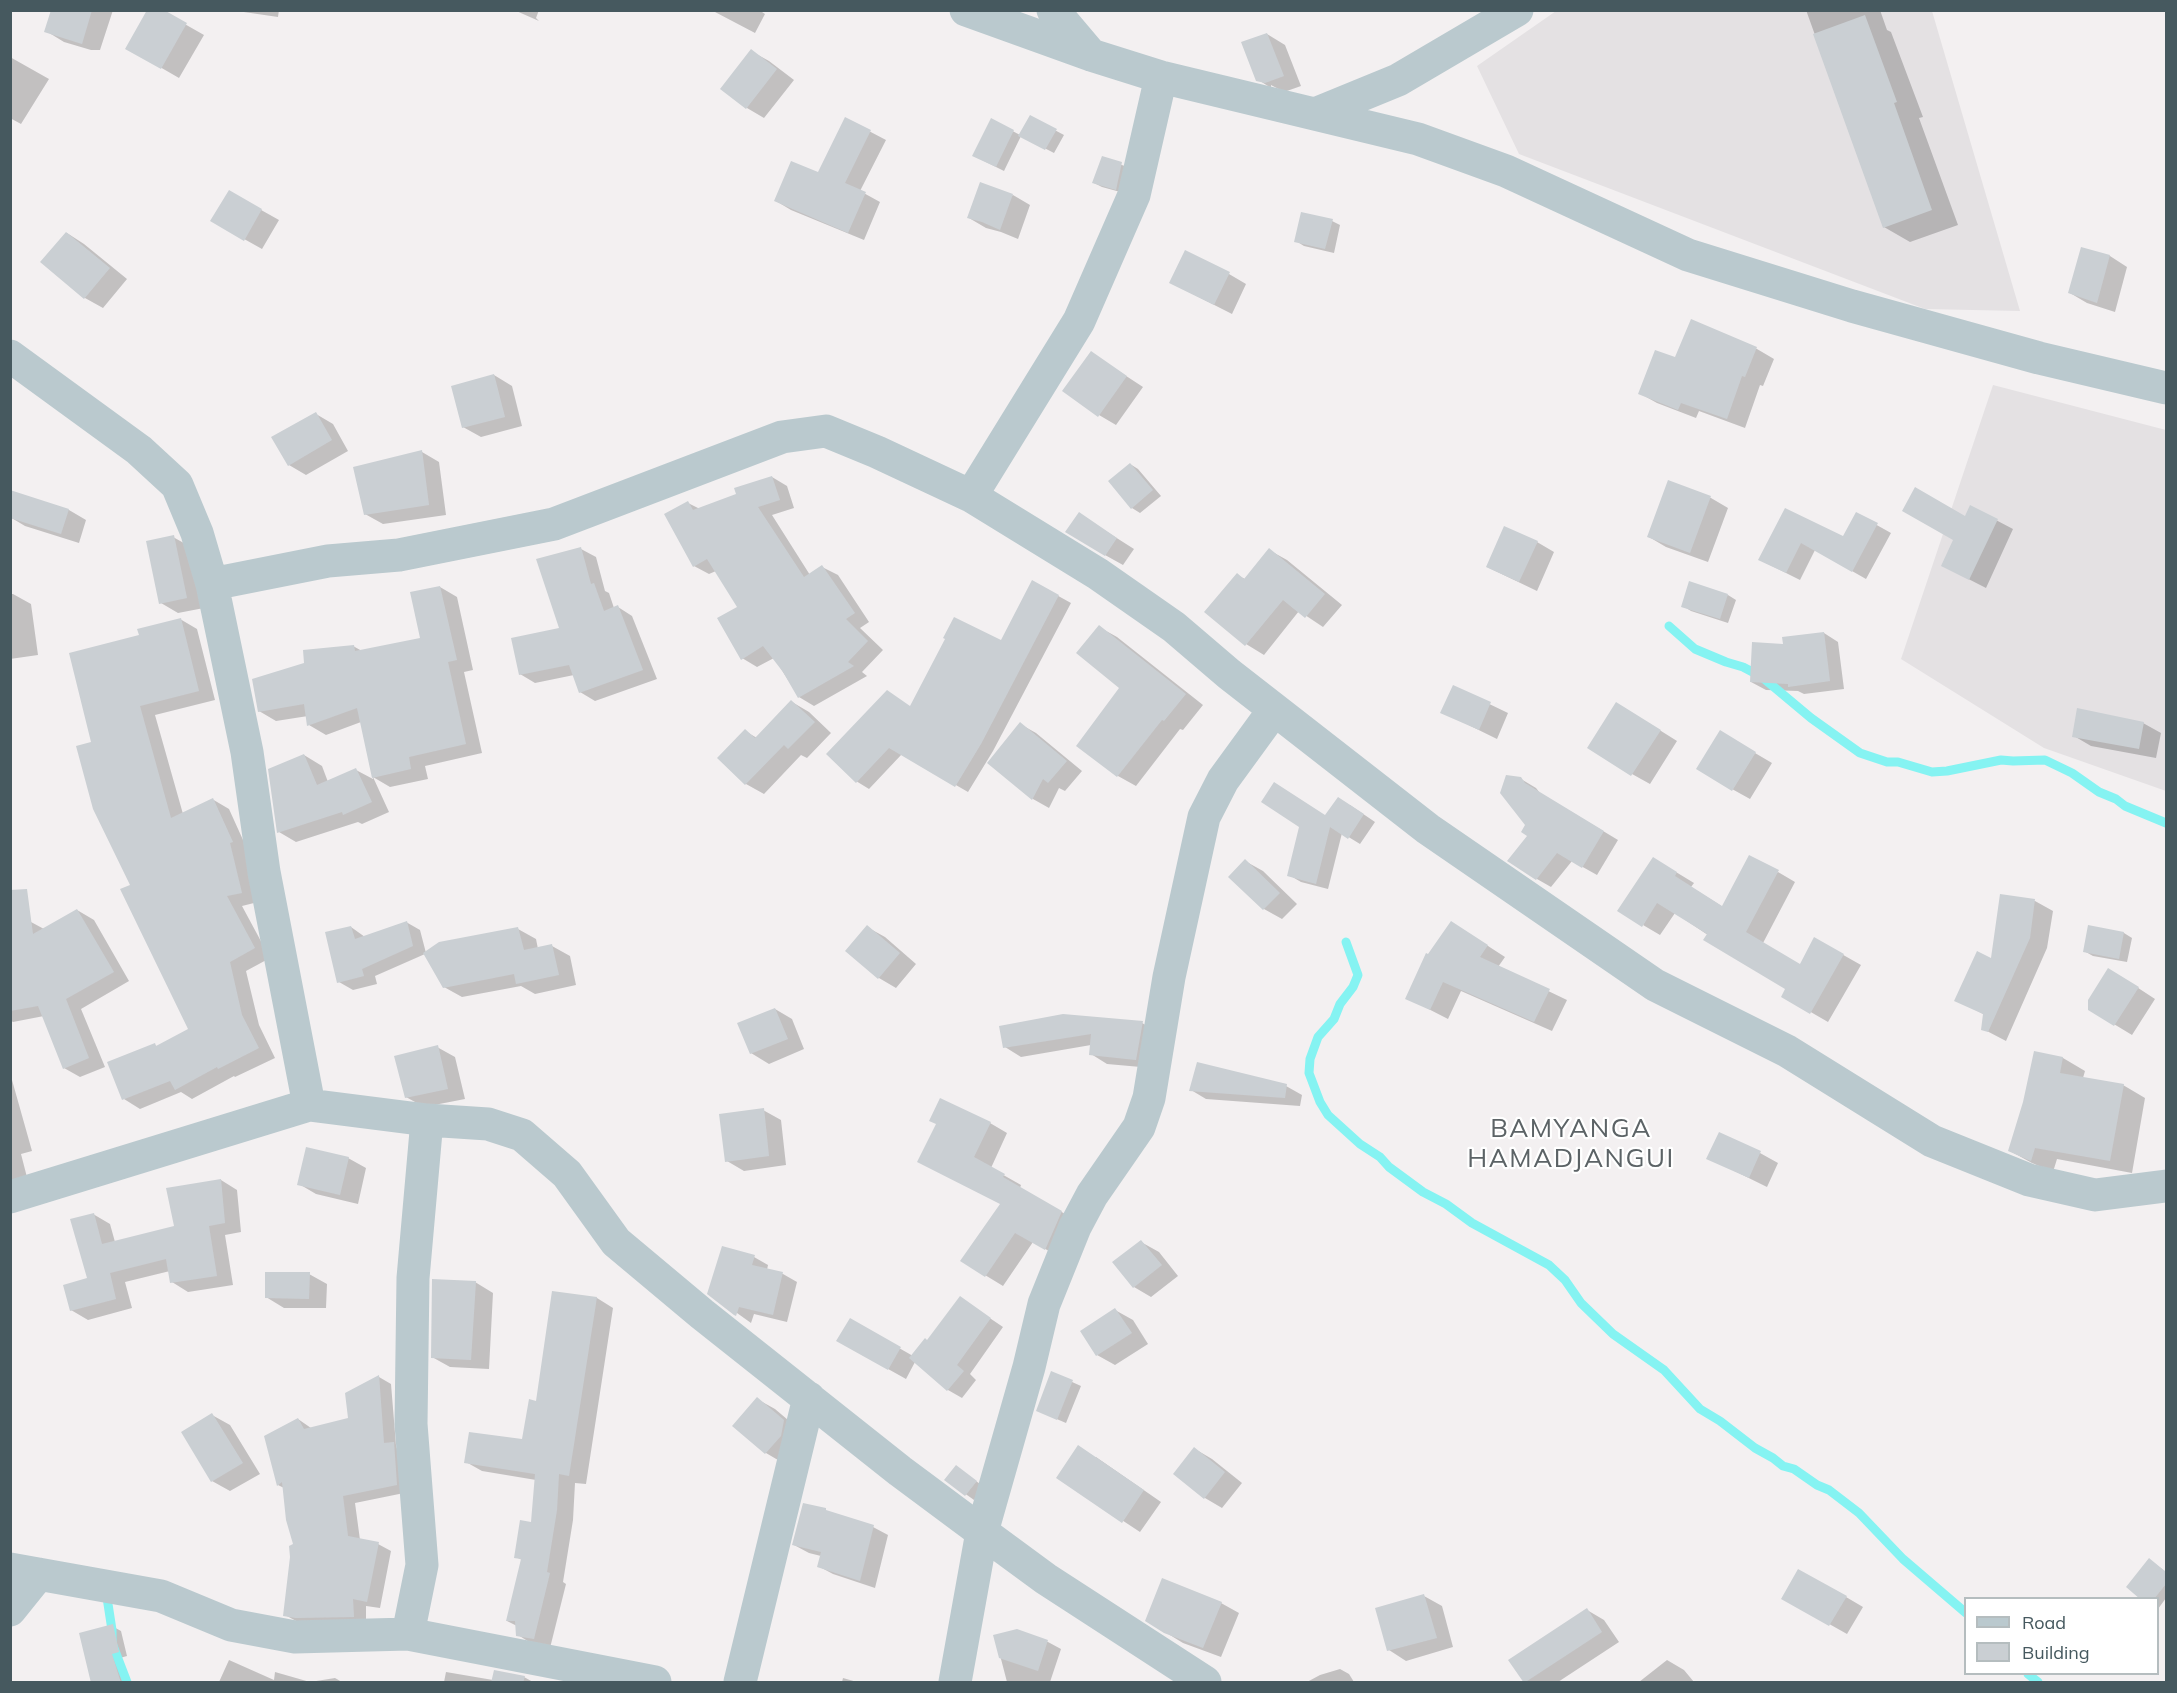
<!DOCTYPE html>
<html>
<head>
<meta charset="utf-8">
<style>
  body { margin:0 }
  #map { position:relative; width:2177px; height:1693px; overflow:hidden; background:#f3f0f1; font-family:Mulish,sans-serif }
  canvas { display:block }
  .frame { position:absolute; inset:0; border:12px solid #46595f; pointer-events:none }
  .legend { position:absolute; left:1964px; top:1597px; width:195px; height:78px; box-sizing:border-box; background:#fff; border:2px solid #b5bdbf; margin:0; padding:8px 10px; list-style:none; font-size:18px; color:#46595f }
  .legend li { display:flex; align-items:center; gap:12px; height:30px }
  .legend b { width:30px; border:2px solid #b5bdbf }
</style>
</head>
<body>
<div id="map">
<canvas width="2177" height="1693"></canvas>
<div class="frame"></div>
<ul class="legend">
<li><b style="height:8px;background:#bac9ce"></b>Road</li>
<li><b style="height:16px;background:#cacfd3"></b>Building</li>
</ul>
</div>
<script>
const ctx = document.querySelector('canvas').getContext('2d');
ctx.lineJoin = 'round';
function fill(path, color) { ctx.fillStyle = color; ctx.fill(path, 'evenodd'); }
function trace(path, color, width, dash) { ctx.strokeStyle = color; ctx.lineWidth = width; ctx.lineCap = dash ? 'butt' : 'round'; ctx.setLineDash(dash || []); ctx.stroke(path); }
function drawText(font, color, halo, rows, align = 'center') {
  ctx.font = font + ' Mulish,sans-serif'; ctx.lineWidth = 4.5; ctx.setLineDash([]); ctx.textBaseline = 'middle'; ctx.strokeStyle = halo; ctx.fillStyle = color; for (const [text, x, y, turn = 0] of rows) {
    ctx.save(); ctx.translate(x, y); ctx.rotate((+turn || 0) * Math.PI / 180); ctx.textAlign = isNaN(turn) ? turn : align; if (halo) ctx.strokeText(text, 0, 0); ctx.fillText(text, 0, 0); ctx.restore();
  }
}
fill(new Path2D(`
  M1556,11H1932L2020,311L1925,309L1519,154L1477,66Z
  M1993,385L2166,430V791L2044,748L1901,659Z`), '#e4e1e3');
fill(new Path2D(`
  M53,10H113L100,50H91L64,42L46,31Z
  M160,10L204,35L179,78L127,48Z
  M230,10H279L278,17Z
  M514,10H539L536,18L539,21Z
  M716,10H759L765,14L755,33L715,12Z
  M1806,10H1880L1887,30L1891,32L1923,117L1919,118L1958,225L1910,242L1884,227Z
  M1267,34L1285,45L1301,86L1284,92L1271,85V88L1257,79Z
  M751,51L769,61L794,80L764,118L747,108Z
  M10,57L49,79L21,124L10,118Z
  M1030,117L1064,135L1054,153L1021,136L1004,171L982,160L992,120L1020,135Z
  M846,119L886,140L860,191L880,202L864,240L791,210L776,201L818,174Z
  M1103,158L1130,168L1124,193L1102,187L1094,183Z
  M229,192L279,220L262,249L212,221Z
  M1013,195L1030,205L1018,239L1001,232L986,228L969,218Z
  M1332,221L1340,225L1334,253L1304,246L1296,241Z
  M67,233L84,244L127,279L103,308L85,298L42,262Z
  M2082,249L2110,256L2127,267L2115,312L2087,303L2070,293Z
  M1229,274L1246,284L1232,314L1171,283Z
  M1692,321L1757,349L1774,359L1763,386L1760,385L1745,428L1699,411L1696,418L1657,403L1639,393L1676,359Z
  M1091,353L1143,387L1116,425L1099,415Z
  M494,375L512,386L522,426L481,437L463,427Z
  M316,414L333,424L348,451L306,475L289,465Z
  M422,452L439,462L446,515L383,524L365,514Z
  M1130,464L1138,469L1161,496L1140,513L1132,508Z
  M772,477L787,486L794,508L772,515L810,575L822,567L838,575L869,622L860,628L883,650L862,672L867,676L814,706L799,697L774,658L757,667L742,658L740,608L716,571L709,574L694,566L688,503L700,509L738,495Z
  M1669,482L1711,498L1728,508L1708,562L1666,547L1649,537Z
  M14,493L69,510L86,520L79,543L25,526L10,517Z
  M1971,507L2013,529L1986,588L1943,566Z
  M1786,510L1844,538L1857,514L1891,533L1866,579L1815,550L1800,580L1760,560Z
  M1079,514L1134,549L1123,565L1105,555Z
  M173,537L191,547L204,608L178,613L161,603Z
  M1537,542L1554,552L1537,591L1487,567Z
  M581,549L596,557L605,591L609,593L614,608L618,607L632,616L657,679L595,701L580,692L574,675L535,683L520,674L561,630Z
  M1269,550L1287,560L1342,605L1323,627L1299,611L1264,655L1246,644L1237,575L1245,579Z
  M1033,582L1071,603L993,751L968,792L902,754L869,789L856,781L911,707L1001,643Z
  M440,587L457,597L473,670L464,672L482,753L425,766L428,779L390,787L373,777L361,722L326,735L309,725L308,716L276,721L259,711L306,664L353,646L362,651L422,639Z
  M10,594H13L31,604L38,655L10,659Z
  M1728,595L1736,600L1728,623L1691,611L1683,606Z
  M180,619L197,629L215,700L155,715L183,814L212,799L229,809L248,851L258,902L242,906L270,958L246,971L259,1025L275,1058L235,1077L234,1076L192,1099L181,1092L140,1109L124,1099L155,1045L158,1047L190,1030L132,886L93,743L141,636Z
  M1099,627L1117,637L1203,705L1183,730L1180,729L1136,786L1118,776L1078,746L1121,688Z
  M1824,633L1838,642L1844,689L1804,694L1798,691L1766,690L1751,682Z
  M1454,687L1508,713L1497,739L1442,712Z
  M792,702L809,712L831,733L807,758L801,755L764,794L746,784L720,758L745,731L757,738Z
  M1634,714L1677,741L1650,784L1632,774Z
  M2143,723L2161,733L2156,758L2091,746L2074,736Z
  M1020,724L1036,733L1082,771L1065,791L1059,788L1049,808L1033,799L989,763Z
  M1738,743L1772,763L1750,799L1732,789Z
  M304,755L322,766L328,782L356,770L373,779V777L389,812L362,824L358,822L296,842L279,832Z
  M1521,779L1536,788L1540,793L1618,840L1597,875L1572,861L1551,887L1537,879L1526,825Z
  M1350,805L1375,822L1360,844L1342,833L1328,889L1301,882L1289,875L1326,817Z
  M1245,861L1263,871L1297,904L1282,919L1264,909L1230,877Z
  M1671,869L1694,883L1691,887L1723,907L1778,872L1795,882L1763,943L1800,965L1815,939L1861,965L1828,1022L1783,996L1787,988L1675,913L1660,935L1643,925Z
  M2001,896L2035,901L2053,911L2047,948L2006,1041L1983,1029L1985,1015L1956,1000L1992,960Z
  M77,910L94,920L129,981L81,1009L105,1067L80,1077L64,1068L44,1016L13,1022L10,1020V925L31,922L44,929Z
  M406,922L420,930L426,953L518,929L536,939L538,949L552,946L570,956L576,985L535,994L521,986L462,997L444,987L425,954L375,976L377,984L353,990L339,982L351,927L365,937Z
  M867,927L885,937L916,964L896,988L879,978Z
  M2089,927L2124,933L2132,938L2127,962L2093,956L2084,951Z
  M1468,933L1505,957L1498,967L1567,1000L1552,1031L1461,991L1448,1019L1407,998Z
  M2126,980L2155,999L2132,1035L2089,1009Z
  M775,1009L792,1019L804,1049L769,1064L751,1053Z
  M1142,1023L1158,1032L1152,1068L1107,1064L1091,1054V1045L1021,1057L1005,1047Z
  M437,1047L455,1057L465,1099L424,1107L406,1097Z
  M2035,1052L2063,1058L2085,1071L2083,1078L2123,1085L2145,1098L2132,1173L2057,1159L2053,1172L2032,1163L2010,1151L2024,1102Z
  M10,1079L12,1080L32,1151L21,1154L29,1185L10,1198Z
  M1286,1086L1302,1095L1300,1106L1206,1099L1191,1090Z
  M763,1110L781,1120L786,1165L744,1171L727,1161Z
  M990,1123L1007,1133L991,1168L1021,1185L1020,1188L1079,1222L1063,1259L1033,1242L1003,1286L962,1261L1002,1204L937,1124Z
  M1760,1153L1778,1163L1767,1187L1708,1158Z
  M348,1158L366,1168L358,1204L316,1194L299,1184Z
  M221,1180L237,1190L241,1232L225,1235L233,1285L188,1292L172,1282L170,1271L125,1282L132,1308L88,1320L71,1310L89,1279L93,1214L110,1224L115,1242L175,1227Z
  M1141,1242L1159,1252L1178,1276L1151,1297L1134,1287Z
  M754,1257L768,1265L767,1270L783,1274L797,1282L787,1322L754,1314L751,1323L709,1293Z
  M309,1274L327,1284L326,1308H284L266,1297Z
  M475,1282L493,1293L489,1369L450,1367L432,1357Z
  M553,1292L597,1298L613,1308L586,1484L575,1483L573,1520L563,1582L566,1584L550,1648L534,1645L518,1635L517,1626L507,1621L522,1560L516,1557L532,1523L536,1480L482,1471L466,1462L523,1441L537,1402Z
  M960,1298L1003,1327L970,1374L976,1380L962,1398L948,1390L915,1362L906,1379L838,1341L850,1320L913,1356L928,1342Z
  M1115,1310L1133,1320L1148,1344L1115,1365L1097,1355Z
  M1052,1373L1081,1386L1066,1423L1038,1411Z
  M379,1377L391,1384L396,1445L409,1492L355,1503L360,1540L378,1544L391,1551L380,1608L366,1606V1623L298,1622L285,1615L295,1545L284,1488L278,1485L298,1419L311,1428L349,1419Z
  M757,1399L775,1409L801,1431L783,1463L766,1453Z
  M212,1415L230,1425L260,1474L230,1491L212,1481Z
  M1195,1449L1212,1459L1242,1483L1222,1508L1205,1498Z
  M1096,1457L1161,1502L1140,1532L1058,1478Z
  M964,1472L984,1487L974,1500L946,1480Z
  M832,1514L873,1527L888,1535L875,1588L833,1574L818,1566L821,1556L809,1553L794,1545Z
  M2150,1560L2166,1572V1598L2158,1609V1598H2142Z
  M1424,1596L1442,1606L1453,1647L1406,1661L1389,1650Z
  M1846,1597L1863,1607L1847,1634L1783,1598Z
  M1221,1603L1239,1613L1221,1657L1183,1643L1165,1632Z
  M1587,1610L1604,1620L1619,1642L1558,1682H1526L1511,1661Z
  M112,1626L121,1631L127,1656L120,1658L127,1682H94Z
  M1016,1631L1048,1642L1061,1649L1050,1682H1007L995,1636Z
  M229,1660L274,1680L275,1672L310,1682L335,1678L342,1682H219Z
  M1667,1660L1684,1670L1694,1682H1639Z
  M1340,1669L1349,1674L1354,1682H1307L1320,1675Z
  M446,1672L493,1680L524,1677L533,1682H444Z
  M843,1678L857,1682H842Z`), '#0003');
trace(new Path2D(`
  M1669,626L1695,649L1726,662L1743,667L1762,677L1811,718L1860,753L1887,762H1898L1932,772L1947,771L2001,760L2013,761L2045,760L2072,773L2099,792L2116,799L2125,806L2166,823
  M1346,942L1358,975L1353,987L1340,1004L1334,1019L1318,1037L1310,1059L1309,1073L1320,1102L1328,1115L1360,1144L1380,1157L1389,1167L1423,1192L1446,1204L1472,1223L1549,1265L1565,1280L1581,1303L1613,1334L1664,1370L1700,1409L1720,1421L1755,1448L1773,1458L1783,1466L1794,1469L1817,1485L1829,1490L1859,1513L1903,1559L1966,1613
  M106,1591L112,1630V1643L127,1682
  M2028,1674L2038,1682`), '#85f3f2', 9);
fill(new Path2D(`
  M51,10H92L82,44L44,32Z
  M147,10H164L187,23L161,69L125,49Z
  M1865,15L1897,102L1894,103L1932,210L1883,228L1813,34Z
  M1267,33L1284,76L1265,83L1256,81L1241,42Z
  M751,49L777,69L746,109L720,89Z
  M1030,115L1057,129L1045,150L1018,136Z
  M845,117L871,130L845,183L866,192L848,233L774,201L791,161L818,172Z
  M991,118L1014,130L996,167L972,156Z
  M1102,156L1122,162L1116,190L1092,183Z
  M980,182L1013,194L1000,230L982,222L967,218Z
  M229,190L262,209L244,241L210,221Z
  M1301,212L1333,219L1325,249L1294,242Z
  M66,232L110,268L84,299L40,262Z
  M2081,247L2110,255L2097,303L2068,293Z
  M1185,250L1230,272L1214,305L1169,283Z
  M1691,319L1757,347L1745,377L1742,376L1727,419L1681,403L1678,410L1638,394L1655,350L1675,357Z
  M1091,351L1127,376L1098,417L1062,391Z
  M494,374L505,417L462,428L451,386Z
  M316,412L332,440L288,466L271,437Z
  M422,450L429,505L364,515L353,467Z
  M1130,463L1153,490L1131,509L1108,481Z
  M772,476L780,500L758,507L804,577L822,565L855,613L846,619L868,641L848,662L854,666L798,698L783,672L763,646L741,660L717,618L737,607L707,559L693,567L664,514L688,501L693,510L736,494L734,488Z
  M1668,480L1711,496L1690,553L1647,537Z
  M1915,487L1965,516L1970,505L1998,519L1969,580L1941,566L1953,540L1902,511Z
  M10,490L69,509L61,534L10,518Z
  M1785,508L1843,536L1856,512L1878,523L1852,572L1801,543L1786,573L1758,560Z
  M1079,512L1117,538L1105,556L1065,532Z
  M1504,526L1538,541L1519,582L1486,567Z
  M174,535L187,598L159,604L146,541Z
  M581,547L591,584L594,583L604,611L618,605L643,670L579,693L569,665L519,675L511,638L559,628L536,559Z
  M1269,548L1325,594L1305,618L1283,600L1245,646L1204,612L1237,573L1244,579Z
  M1032,580L1059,595L981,744L955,787L889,748L856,783L826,754L887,690L910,706L945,639L943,638L954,617L1001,640Z
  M1689,581L1728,594L1720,619L1681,607Z
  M440,586L457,660L448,662L466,744L409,757L411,769L372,778L357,708L307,726L304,704L258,712L252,679L304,663L303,650L354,645L355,651L420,638L410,592Z
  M181,618L199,691L140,706L171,818L213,798L233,842L230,843L242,893L227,896L255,948L230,962L242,1015L259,1048L218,1069L217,1067L175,1090L170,1081L122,1100L107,1062L155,1043L156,1046L188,1029L120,889L130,885L93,809L76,746L91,742L69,653L139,635L137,629Z
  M1099,625L1186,694L1164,721L1162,720L1117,777L1076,746L1119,688L1076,653Z
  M1824,632L1830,681L1788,687V684L1750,682L1752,642L1783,644L1782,637Z
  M1453,685L1491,702L1479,730L1440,713Z
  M791,700L815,722L788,749L784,745L745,785L717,758L745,729L755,738Z
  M1616,702L1661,730L1631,776L1587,748Z
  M2077,708L2144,722L2139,749L2072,737Z
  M1020,722L1067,761L1048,783L1043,779L1032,800L987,763Z
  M1720,730L1756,752L1732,791L1696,769Z
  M304,754L317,785L356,768L372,802L343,815L342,812L277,833L268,769Z
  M1506,775L1521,777L1525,783L1604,831L1582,868L1557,853L1536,880L1507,861L1527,836L1521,832L1525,825L1500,793Z
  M1274,782L1325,815L1338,797L1364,814L1348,839L1330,827L1316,884L1287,876L1299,827L1261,802Z
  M1749,855L1779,870L1746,932L1800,964L1814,937L1844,954L1810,1014L1781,997L1785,989L1703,940L1707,934L1657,903L1642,927L1617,911L1653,857L1677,872L1675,876L1722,906Z
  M1245,859L1280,893L1263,910L1228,877Z
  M27,889L33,934L77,909L114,972L66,999L89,1058L63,1069L38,1006L10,1011V890Z
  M2000,894L2035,899L2030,938L1988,1032L1981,1030L1983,1014L1954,1001L1977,951L1991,958Z
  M407,921L413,946L362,969L364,976L337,983L325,932L351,926L355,939Z
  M1451,921L1488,945L1480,957L1550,989L1534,1022L1443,982L1430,1010L1405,999L1426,953L1428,954Z
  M867,925L900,953L878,979L845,951Z
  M2088,925L2124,932L2119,959L2083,952Z
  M518,927L524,950L552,944L559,975L516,984L514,974L443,988L423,953L439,942Z
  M2108,968L2139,987L2114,1026L2088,1010V1000Z
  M775,1008L788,1039L750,1054L737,1023Z
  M1063,1014L1143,1021L1136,1060L1089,1055L1091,1034L1003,1048L999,1026Z
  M438,1045L448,1089L405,1098L394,1056Z
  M2034,1051L2063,1057L2060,1073L2124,1084L2110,1161L2035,1148L2031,1161L2008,1151L2023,1102Z
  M1197,1062L1287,1084L1285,1098L1189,1091Z
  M940,1098L991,1122L974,1157L1005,1174L1003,1177L1062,1211L1045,1250L1015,1233L985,1277L960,1261L1000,1204L917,1162L936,1124L929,1121Z
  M764,1108L769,1156L725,1162L719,1114Z
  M1719,1132L1761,1151L1749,1178L1706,1159Z
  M306,1147L349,1157L340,1195L297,1185Z
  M221,1179L225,1223L209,1226L217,1276L170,1283L166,1259L110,1273L116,1299L70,1311L63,1285L87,1278L70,1219L94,1213L102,1244L174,1226L166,1188Z
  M1141,1240L1162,1265L1133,1288L1112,1262Z
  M722,1246L755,1255L752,1265L783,1272L773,1315L739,1307L736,1316L734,1315L707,1294Z
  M265,1272H310L309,1299L265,1298Z
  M432,1279L476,1281L471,1360L431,1358Z
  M552,1291L597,1297L569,1476L559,1474L557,1510L547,1572L550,1573L534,1639L516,1636L515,1621H506L521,1559L514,1558L520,1520L531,1522L535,1474L464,1463L469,1432L522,1439L529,1399L536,1401Z
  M960,1296L991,1318L957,1365L964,1371L947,1391L909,1358L925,1338L927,1340Z
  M1115,1308L1132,1333L1096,1356L1080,1331Z
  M850,1318L901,1347L888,1370L836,1341Z
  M1051,1371L1073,1380L1057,1420L1036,1411Z
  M379,1375L384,1443L394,1442L397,1485L343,1496L348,1536L379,1542L367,1602L353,1599L354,1617L296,1618L283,1616L290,1557L289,1546L293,1544L286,1520L282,1482L277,1486L264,1436L298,1418L304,1429L348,1418L345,1393Z
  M757,1397L784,1420L781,1436L765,1454L732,1426Z
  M212,1413L243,1463L211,1482L181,1432Z
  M1078,1445L1144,1490L1122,1523L1056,1478Z
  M1194,1447L1225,1472L1204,1499L1173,1474Z
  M956,1465L977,1481L965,1496L944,1480Z
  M803,1503L826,1508V1510L874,1525L860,1581L817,1567L821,1552L792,1545Z
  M2149,1558L2166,1572V1584L2154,1599H2140L2126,1587Z
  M1798,1569L1847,1596L1829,1626L1781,1599Z
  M1162,1578L1222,1602L1203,1648L1164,1633L1145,1621Z
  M1424,1594L1437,1638L1387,1651L1375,1608Z
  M1587,1608L1602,1632L1524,1683L1508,1660Z
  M113,1624L119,1652L112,1654L121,1683H91L79,1633Z
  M1017,1629L1048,1640L1038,1671L999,1658L993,1635Z
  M494,1670L525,1676L523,1683H491Z`), '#cacfd3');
trace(new Path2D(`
  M966,10L1091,55L1161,77L1418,139L1506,171L1688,255L1852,306L2039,358L2166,388
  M1053,10L1091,55
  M1315,114L1398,80L1517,10
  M10,356L139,450L177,485L197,533L212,584L247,752L264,872L309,1105
  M971,496L1079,321L1134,195L1161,77
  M212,584L328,561L399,555L554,524L782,437L826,431L877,452L971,496L1098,574L1174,627L1229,674L1428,829L1655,985L1787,1051L1932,1141L2029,1180L2095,1195L2166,1186
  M10,1197L309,1105L427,1120L488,1124L522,1135L567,1174L616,1242L702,1314L900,1471L982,1532L1046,1579L1205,1682
  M10,1569L161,1596L231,1625L295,1637L408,1634L655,1682
  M10,1610L39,1574
  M408,1634L422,1565L411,1424L413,1278L427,1120
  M740,1682L809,1398
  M955,1682L982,1532L1029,1367L1044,1304L1075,1227L1092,1195L1139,1127L1149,1098L1169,977L1204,817L1223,780L1274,710`), '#bac9ce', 33);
ctx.letterSpacing = '1.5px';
drawText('26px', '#5c6366', '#fff', [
  ["BAMYANGA",1571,1129],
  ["HAMADJANGUI",1571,1159]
]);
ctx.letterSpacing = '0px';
</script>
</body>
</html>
